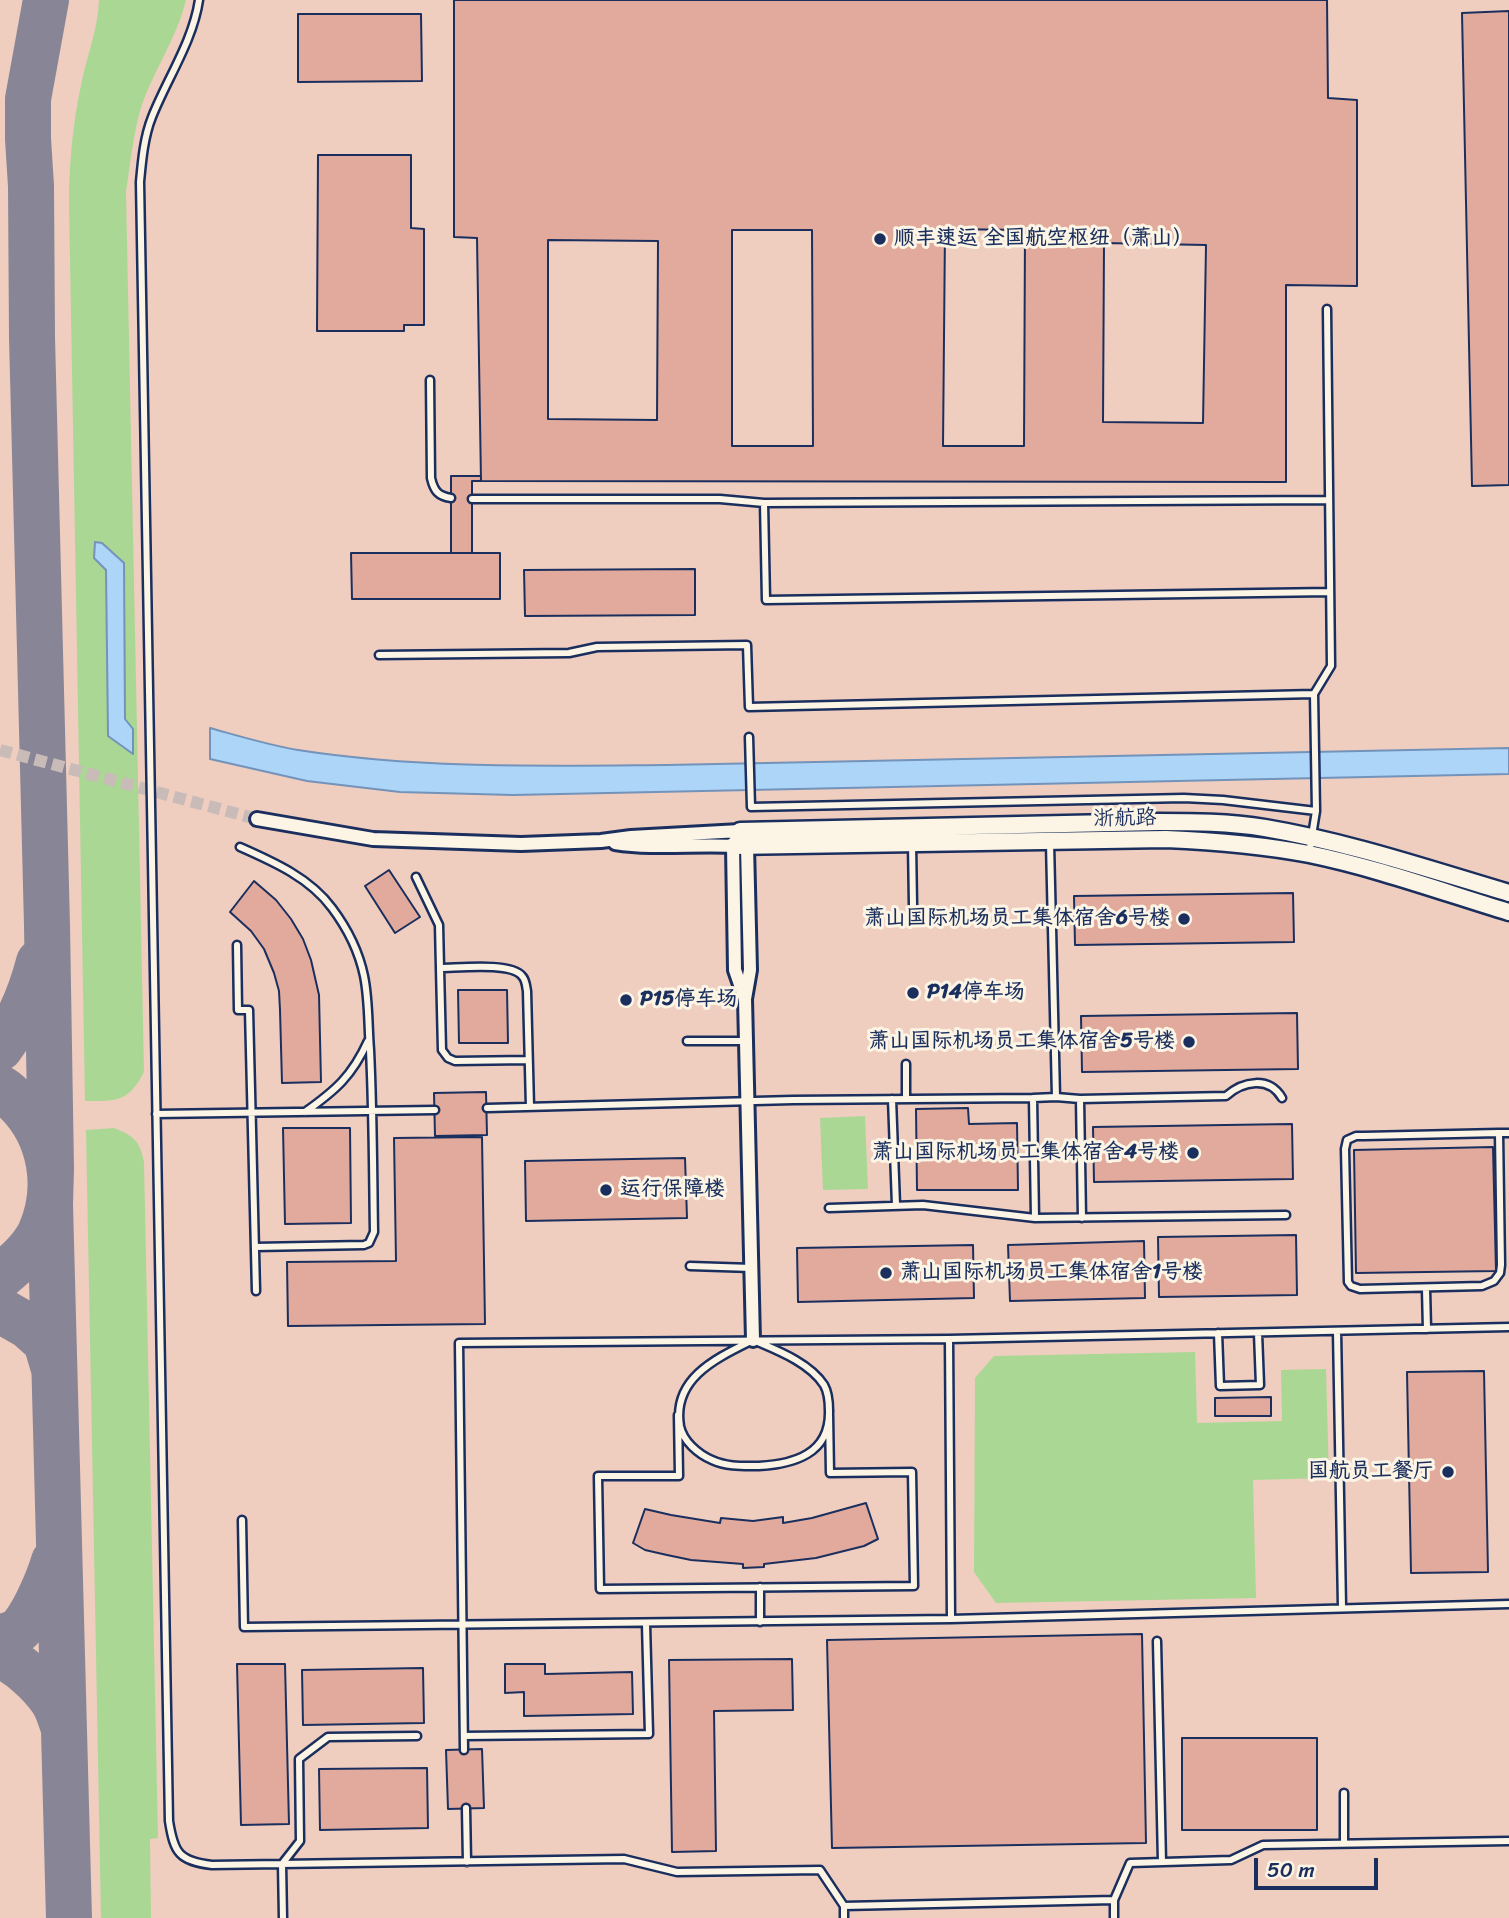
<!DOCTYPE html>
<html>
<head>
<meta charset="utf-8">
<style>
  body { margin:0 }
  #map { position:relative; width:1509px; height:1918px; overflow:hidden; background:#f4decf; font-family:Sriracha,sans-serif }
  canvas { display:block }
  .scale { position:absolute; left:1254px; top:1858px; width:124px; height:32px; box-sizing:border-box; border:4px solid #1b2f5e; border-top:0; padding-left:9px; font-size:21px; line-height:24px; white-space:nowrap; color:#1b2f5e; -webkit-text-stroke:5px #fcf5e5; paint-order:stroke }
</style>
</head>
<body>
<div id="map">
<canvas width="1509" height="1918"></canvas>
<div class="scale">50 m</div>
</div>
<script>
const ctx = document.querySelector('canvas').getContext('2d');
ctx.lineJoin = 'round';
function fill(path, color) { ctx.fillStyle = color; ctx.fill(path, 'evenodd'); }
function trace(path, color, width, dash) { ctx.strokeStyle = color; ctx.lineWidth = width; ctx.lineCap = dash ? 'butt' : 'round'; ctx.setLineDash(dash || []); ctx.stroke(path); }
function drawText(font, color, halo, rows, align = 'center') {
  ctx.font = font + ' Sriracha,"LXGW WenKai TC",sans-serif'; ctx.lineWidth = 6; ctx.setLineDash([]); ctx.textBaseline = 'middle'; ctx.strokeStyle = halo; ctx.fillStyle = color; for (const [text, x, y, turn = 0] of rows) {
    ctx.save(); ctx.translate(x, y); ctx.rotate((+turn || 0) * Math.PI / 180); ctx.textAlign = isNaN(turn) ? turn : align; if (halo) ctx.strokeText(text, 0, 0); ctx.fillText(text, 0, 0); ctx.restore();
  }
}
fill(new Path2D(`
  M0,0H1509V1918H0Z`), '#efcec0');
fill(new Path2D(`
  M99,0H186C176,41 152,72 140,111C133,137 130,165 126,192L144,1072C128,1103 116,1101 85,1101L69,204C69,162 73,122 82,80C88,53 98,28 99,0Z
  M865,1116L868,1189L823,1190L820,1118Z
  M114,1128C134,1136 140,1141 144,1162L158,1838L150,1839L151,1918H101L86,1130Z
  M1195,1352L1197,1423L1282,1421L1281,1370L1326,1369L1329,1478L1253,1480L1256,1598L996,1603L974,1572L975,1378L994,1356Z`), '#abd795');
const water = new Path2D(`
  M95,542L102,543L124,563L125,719L133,729V754L108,736L106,570L94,558Z
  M210,728C239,736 268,745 298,750C420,769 545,766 667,765L1509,748V774L513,795L400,792L307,781L210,759Z`);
fill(water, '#add5f7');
trace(water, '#7393ba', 2);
trace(new Path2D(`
  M46,0L28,99V139L31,186L32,337L47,925L51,1169L50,1204L69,1918
  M0,1048C20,1021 31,993 39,962
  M0,1088C7,1091 11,1097 17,1102C51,1136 60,1188 40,1233C31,1251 15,1264 0,1277
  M0,1310L28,1326L46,1342L54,1369
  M0,1637C5,1636 12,1634 16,1632C31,1623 49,1578 54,1561
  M0,1656C18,1662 41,1684 52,1700C57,1707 60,1717 63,1726`), '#888696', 46);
const building = new Path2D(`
  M454,0H1327L1328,98L1357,100V286L1286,285V482L481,481L477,238L454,237ZM945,229L1025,230L1024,446H943ZM732,230H812L813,446H732ZM548,240L658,241L657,420L548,419ZM1104,243L1206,245L1203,423L1103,422Z
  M1509,11V485L1472,486L1462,13Z
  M298,14H421L422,81L298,82Z
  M318,155H411V228L424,229V325H404V331H317Z
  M451,476H481V481H472V553H451Z
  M351,553H500V599H352Z
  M695,569V615L525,616L524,570Z
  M389,870L420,917L395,933L365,886Z
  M254,881L276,900L291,919L303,939L311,960L319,995L321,1082L282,1083L280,1010L279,991L274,973L264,949L251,931L230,912Z
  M1293,893L1294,942L1075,945L1074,896Z
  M458,990H507L508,1043H459Z
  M1297,1013L1298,1069L1082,1072L1081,1016Z
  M486,1092L487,1135L435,1136L434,1093Z
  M968,1108L969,1124L1017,1123L1018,1190H917L916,1109Z
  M1292,1124L1293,1179L1094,1182L1093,1127Z
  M283,1128H350L351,1223L285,1224Z
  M482,1137L485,1324L288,1326L287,1262L396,1261L394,1138Z
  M1493,1147L1496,1271L1356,1273L1354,1150Z
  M685,1158L687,1218L526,1221L525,1161Z
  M1296,1235L1297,1295L1159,1297L1158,1237Z
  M1144,1241L1145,1298L1010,1301L1008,1245Z
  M973,1245L974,1298L798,1302L797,1248Z
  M1484,1371L1488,1572L1411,1573L1407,1372Z
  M1271,1397V1416H1215V1398Z
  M866,1503L878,1539L864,1546L816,1558L764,1564V1567L743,1568V1564L691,1560L667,1555L645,1550L633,1543L645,1509L671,1515L720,1523L721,1518L753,1521L783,1517V1523L812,1518Z
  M1142,1634L1146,1843L832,1848L827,1640Z
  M792,1659L793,1710L714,1711L716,1851L672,1852L669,1660Z
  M237,1664H285L289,1824L241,1825Z
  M505,1664H545V1674L632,1672L633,1714L524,1716V1692L505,1693Z
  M423,1668L424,1723L303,1725L302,1670Z
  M1182,1738H1317V1830H1182Z
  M482,1749L484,1808L448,1809L446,1750Z
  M427,1768L428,1828L320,1830L319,1769Z`);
fill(building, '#e2aa9c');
trace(building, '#1b2f5e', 2);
trace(new Path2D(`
  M0,750L257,819`), '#c9bbb8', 12, [12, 6]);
const service = new Path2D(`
  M199,0C193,41 167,79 152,117C144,137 142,160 140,182L169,1821C174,1853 179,1861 212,1865L624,1859L677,1872L820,1870L844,1906L1114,1900L1130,1863L1231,1860L1263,1845L1509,1841
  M430,380L431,478C434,491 438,496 451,498
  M472,499H720L764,503L1329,500
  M764,503L766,600L1330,592
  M379,655L569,653L597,647L747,645L749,707L1314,694L1316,811L1309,854
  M1314,694L1331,666L1327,309
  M749,737L751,807L1184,798L1223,800L1316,811
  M1050,843L1056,1097L1080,1099L1082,1218
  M912,844L913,905
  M240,847C274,862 310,878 332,908C347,928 359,952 364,976C369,1000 368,1026 370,1050C373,1111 373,1171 374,1232L369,1243L364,1245L255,1247
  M416,877L439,925L440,968
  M237,945L238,1010H249L256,1291
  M687,1041H746
  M528,1060L455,1061L448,1058L442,1050L440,968C458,968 511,962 522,976C526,980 526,986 527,991L530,1107
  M906,1064V1099
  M892,1099L896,1205
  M1080,1099L1226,1096C1243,1081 1269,1076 1282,1098
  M487,1108L793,1100L1033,1098
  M305,1112C336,1090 352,1076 368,1041
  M156,1114L435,1110
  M1499,1133L1501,1265L1500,1273L1494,1281L1482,1286L1360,1289L1351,1286L1348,1282L1345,1149L1347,1140L1356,1136H1364L1499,1133H1509
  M829,1208L923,1205L1035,1218L1286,1215
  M1035,1218L1033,1098L1056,1097
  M690,1266L752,1268
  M1426,1289L1427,1329
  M1337,1331L1342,1607
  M1218,1333L1220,1386L1260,1385L1258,1333
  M949,1339L951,1619
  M753,1340C776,1350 809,1362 824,1385C828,1392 829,1403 829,1411C830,1454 794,1464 759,1466C743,1466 727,1467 712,1460C698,1454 683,1441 680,1426C672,1378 717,1358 753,1340Z
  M678,1415L679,1476H598L600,1589L914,1586L912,1472L830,1473L829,1415
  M242,1520L244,1627L951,1619L1509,1604
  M760,1587V1622
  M1157,1641L1162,1862
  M464,1736L649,1734L646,1624
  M464,1750L459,1343L949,1339L1509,1327
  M1344,1793V1843
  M466,1808L467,1862
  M1114,1900V1918
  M844,1906V1918
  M283,1918L282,1864L300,1841L299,1759L328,1737L417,1736`);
const minor = new Path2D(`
  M257,819L373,839L521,844L601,841L631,837L740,831
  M737,838L733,846L735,970L744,996
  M743,838L747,846L750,970L745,999L753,1340
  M615,843C654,849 694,844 733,846`);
const tertiary = new Path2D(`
  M740,831L1158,822C1193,822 1229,822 1265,828C1348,842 1428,869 1509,893
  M733,846L1166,839C1214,841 1262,845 1309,854C1377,868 1443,892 1509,912`);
trace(service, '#1b2f5e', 11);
trace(minor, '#1b2f5e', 18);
trace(tertiary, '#1b2f5e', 21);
trace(service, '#fcf5e5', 6);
trace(minor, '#fcf5e5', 12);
trace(tertiary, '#fcf5e5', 16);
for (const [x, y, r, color] of [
  [880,239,7,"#1b2f5e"],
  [1184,919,7,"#1b2f5e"],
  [913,993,7,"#1b2f5e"],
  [626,1000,7,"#1b2f5e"],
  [1189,1042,7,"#1b2f5e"],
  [1193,1153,7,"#1b2f5e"],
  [606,1190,7,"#1b2f5e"],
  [886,1273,7,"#1b2f5e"],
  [1448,1472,7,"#1b2f5e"]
]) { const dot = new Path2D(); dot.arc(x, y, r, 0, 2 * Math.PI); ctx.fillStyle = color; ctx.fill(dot); trace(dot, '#fcf5e5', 2.5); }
drawText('bold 21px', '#1b2f5e', '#fcf5e5', [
  ["顺丰速运 全国航空枢纽（萧山）",894,239],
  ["萧山国际机场员工集体宿舍6号楼",1170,919,"right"],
  ["P14停车场",927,993],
  ["P15停车场",640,1000],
  ["萧山国际机场员工集体宿舍5号楼",1175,1042,"right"],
  ["萧山国际机场员工集体宿舍4号楼",1179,1153,"right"],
  ["运行保障楼",620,1190],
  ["萧山国际机场员工集体宿舍1号楼",900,1273],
  ["国航员工餐厅",1434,1472,"right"]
], 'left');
drawText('21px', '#1b2f5e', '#fcf5e5', [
  ["浙航路",1125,819,-1]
]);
</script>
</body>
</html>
